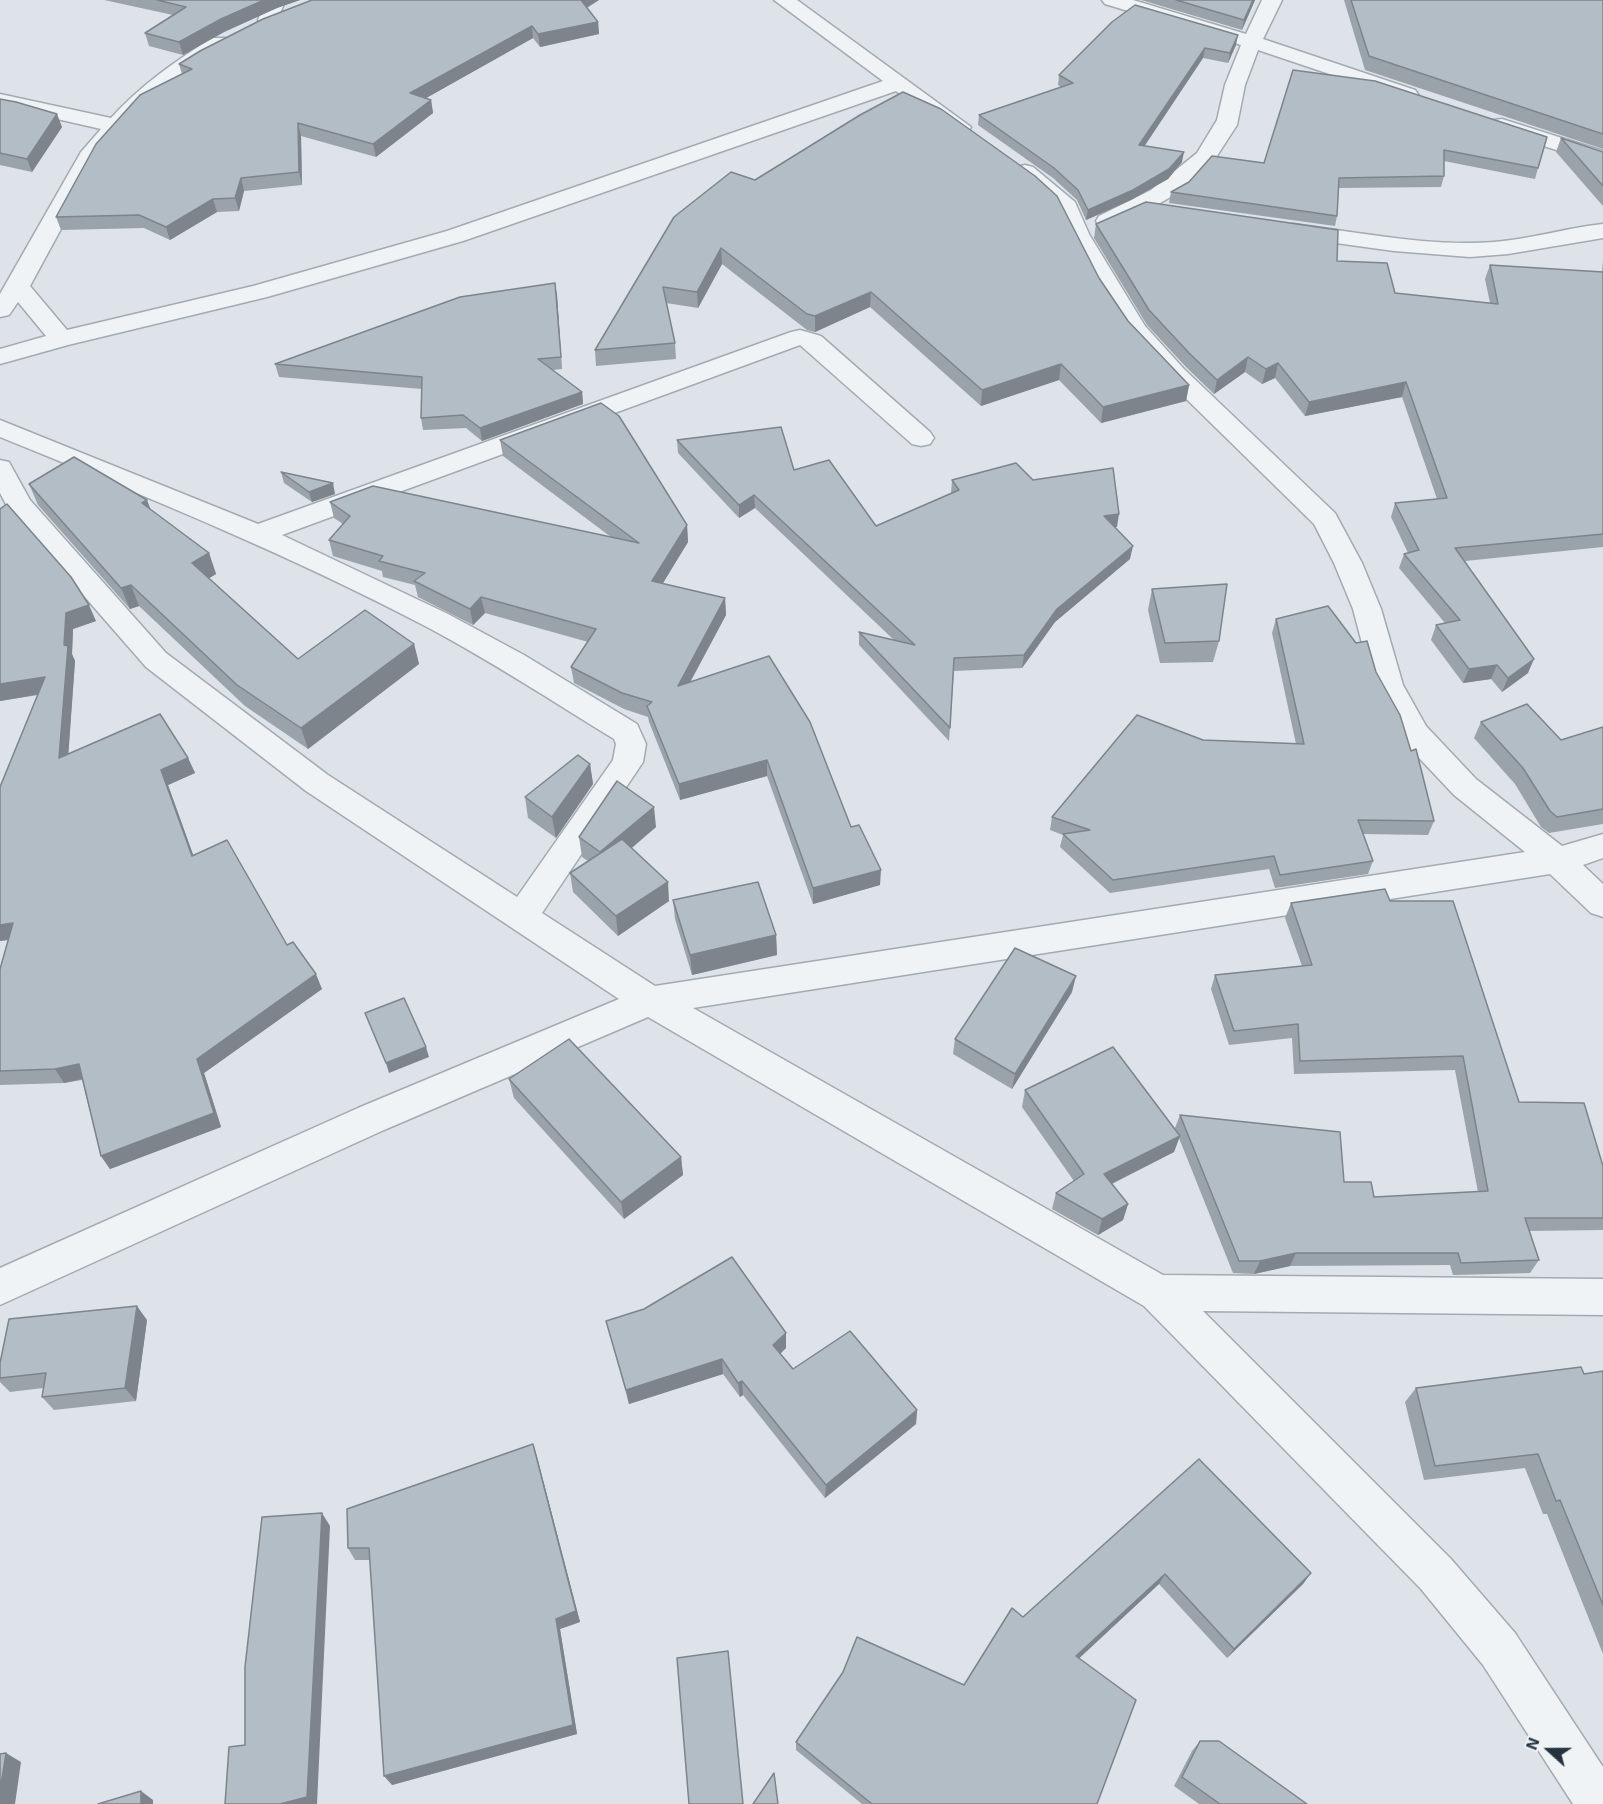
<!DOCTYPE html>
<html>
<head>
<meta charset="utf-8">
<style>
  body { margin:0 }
  #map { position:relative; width:1603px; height:1804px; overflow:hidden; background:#dde3e8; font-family:"Exo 2",sans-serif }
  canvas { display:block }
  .north { position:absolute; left:1519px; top:1720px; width:60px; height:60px; -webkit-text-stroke:4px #ecf2f6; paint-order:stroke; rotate:291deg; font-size:16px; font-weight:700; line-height:24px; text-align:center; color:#253340 }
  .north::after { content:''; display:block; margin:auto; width:21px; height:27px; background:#253340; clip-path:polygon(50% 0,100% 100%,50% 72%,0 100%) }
</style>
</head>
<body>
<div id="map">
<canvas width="1603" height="1804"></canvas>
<div class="north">N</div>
</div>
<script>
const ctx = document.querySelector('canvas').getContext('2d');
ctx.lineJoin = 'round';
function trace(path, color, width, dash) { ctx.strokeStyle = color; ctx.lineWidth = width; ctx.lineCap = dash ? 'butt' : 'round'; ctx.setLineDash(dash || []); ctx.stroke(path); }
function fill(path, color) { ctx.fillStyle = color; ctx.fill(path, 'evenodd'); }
const minor = new Path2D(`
  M266,0H286L275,24H261L258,20Z
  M774,0H797L971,127L968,132H952L896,91L463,241L267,297L68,345L0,364V349L46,336L18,302L9,315L0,317V294L81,152L101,129L0,106V94L111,118C141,85 174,62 212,38H226L229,42L149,100L101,155L30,286L67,330L253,286L447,231L883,81Z
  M1102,0H1133L1246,34L1262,0H1282L1263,39L1415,90L1418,94L1415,98H1401L1258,50L1245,85L1237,125L1213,162L1184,189L1150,209L1115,226H1099L1096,221L1099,216L1151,190L1197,153L1217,120L1225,85L1241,45L1105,4Z
  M1502,119L1603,151V165L1494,130L1491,125L1494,120Z
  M1025,165L1033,167L1075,202L1089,234L1145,326L1184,369L1335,513L1362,563L1381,609L1403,685L1426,726L1476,779L1562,846L1603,834V858L1583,865L1603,884V917L1591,913L1550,874L693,1008L1163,1275L1603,1279V1315L1203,1311L1451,1559L1515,1633L1603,1767V1804H1573L1483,1665L1421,1589L1144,1306L648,1017L384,1130L0,1305V1268L358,1108L619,999L306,791L146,667L9,510L0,493V460L9,462L30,500L166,653L328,775L517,897L613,760L616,744L614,739C552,701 491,661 427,627C288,554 145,496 0,437V420L258,524L791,332L800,330L821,336L930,432L934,438L930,444L921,446L912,444L800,345L282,535L448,614L524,655L637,724L646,744L643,762L542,913L655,986L1525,852L1454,795L1404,742L1373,685L1353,609L1334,563L1314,524L1166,379L1127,336L1099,293L1067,234L1057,210L1014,172L1017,167Z
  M1293,224C1359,232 1427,247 1494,242C1531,239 1566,228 1603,224V238L1508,254L1470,257L1394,251L1285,236L1282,231L1285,226Z`);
trace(minor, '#a2abb2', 3);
fill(minor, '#f0f3f6');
fill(new Path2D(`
  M104,0H300L277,8L224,32L183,55L149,46L145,33L173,15Z
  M312,0H599L587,8L598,22L599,34L540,47L533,38L426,98L431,100L433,113L376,157L301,136L302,185L244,191L239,211L217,212L170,240L144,228L61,230L56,217L182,74L179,64Z
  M1141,0H1255L1242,30Z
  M1344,0H1603V149L1365,70Z
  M1112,22L1236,45L1228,63L1203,58L1144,146L1182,162L1168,179L1131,200L1086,220L1077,200L1053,178L978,125L979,115L1061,87L1058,85L1059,75Z
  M1293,70L1538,168L1535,179L1444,161V176L1441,187L1338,188L1337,216L1335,226L1169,203L1171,192L1264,163Z
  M0,99L62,127L32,172L0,165Z
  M1561,138L1603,152V206L1556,152Z
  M755,180L1099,278L1128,321L1189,385L1186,401L1101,423L1059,380L981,406L870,307L815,332L807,330L722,264L698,308L666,303L675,343L676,359L596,366L595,350Z
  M1096,224L1337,261L1395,293L1490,303L1485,279L1490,265L1602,272L1603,261V547L1465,561L1528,673L1502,692L1491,679L1463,683L1431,640L1436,625L1445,623L1399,568L1404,554L1408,553L1391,517L1395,503L1437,499L1402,397L1305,416L1275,378L1262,384L1245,372L1214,394L1186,367L1147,325L1094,238Z
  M557,295L562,369L553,370L582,392L583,404L482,441L466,428L423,430L421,418L422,389L279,377L275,364Z
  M500,440L687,525L688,542L662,584L725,598L726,615L690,683L851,827L880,885L813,904L767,776L680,800L649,722L648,717L624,709L574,683L571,667L588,642L485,613L473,625L418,597L415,585L383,577L382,571L333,556L329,540L343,524L334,518L330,502L611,537L503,456Z
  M677,440L794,470L876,526L951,493L952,480H1033L1117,527H1114L1130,559L1055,622L1022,668L954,671L949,741L859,645V632L895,641L755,508L739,518L678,453Z
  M281,472L335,494L312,502L284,483Z
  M29,484L151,510L209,553L216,574L209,578L298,659L414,644L419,664L308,749L245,706L139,606L130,609L38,505Z
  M0,509L96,621L73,629L72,654L75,661L68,754L188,758L195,773L168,785L193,855L287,945L322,989L204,1073L221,1127L110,1169L101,1156L82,1080L64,1083L0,1085V969L8,940L0,941L38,695L0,701Z
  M1152,589L1219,641L1213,662L1160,663L1148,610Z
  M1276,619L1376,672L1434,821L1428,835L1363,834L1373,861L1368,874L1275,888L1269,869L1110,893L1060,847L1063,835L1050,830L1052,817L1203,740L1296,744L1272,633Z
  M1481,722L1561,740L1603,727V824L1549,833L1541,827L1515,784L1474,738Z
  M590,764L593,784L556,838L528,818L525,797Z
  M656,827L632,848L669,901L618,936L573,892L570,873L588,861L582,857L579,837Z
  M673,900L776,935L777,955L692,975L675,919Z
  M1390,901L1519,1102L1603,1166V1230L1529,1231L1539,1260L1530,1273L1453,1275L1450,1265L1290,1266L1254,1274L1233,1273L1179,1138L1174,1152L1112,1184L1128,1204L1123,1220L1098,1235L1052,1209L1056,1193L1074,1181L1022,1107L1025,1090L1176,1131L1175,1128L1180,1115L1344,1182L1374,1197L1478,1192L1455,1070L1294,1074L1292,1038L1229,1045L1211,989L1215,975L1302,966L1285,918L1291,903Z
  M1072,992L1012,1089L953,1054L955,1039Z
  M509,1079L681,1157L683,1175L624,1219L514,1098Z
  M147,1320L136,1401L54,1410L42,1397L43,1388L10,1392L0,1382V1378Z
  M606,1321L786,1348L780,1353L793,1369L917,1410L916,1424L825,1498L743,1395L740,1397L723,1374L629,1404L610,1335Z
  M1603,1371V1654L1547,1514H1543L1525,1468L1424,1480L1405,1402L1416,1388L1584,1374Z
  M533,1444L537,1457L580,1622L560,1629L577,1734L392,1785L370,1560H355L348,1548Z
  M1199,1459L1311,1573L1303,1584L1227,1658L1159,1584L1079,1658L1097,1804H862L796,1750V1742L964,1685Z
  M1200,1741L1307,1804H1199L1174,1786L1192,1751Z`), '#9aa3aa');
fill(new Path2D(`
  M264,0H300L277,8L224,32L183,55L179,42L221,19Z
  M580,0H599L581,11Z
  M1253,0H1255L1242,30L1244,20Z
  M598,22L599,34L540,47L538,34Z
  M532,26L533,38L412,106L410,93Z
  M1238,35L1236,45L1228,63L1230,53Z
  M1205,48L1203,58L1138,156L1139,145Z
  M431,100L433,113L376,157L373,144Z
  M57,114L62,127L32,172L27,159Z
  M298,123L301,136L302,185L299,172Z
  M1184,152L1182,162L1168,179L1131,200L1086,220L1088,210Z
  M241,178L244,191L239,211L235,198Z
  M213,199L217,212L170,240L166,227Z
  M721,248L722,264L698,308L697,292Z
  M555,283L557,295L562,369L561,357Z
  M871,292L870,307L815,332V316Z
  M1248,357L1245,372L1214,394L1217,380Z
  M1278,363L1275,378L1262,384L1266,369Z
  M1061,364L1059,380L981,406L982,390Z
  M1406,382L1402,397L1305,416L1309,402Z
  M1189,385L1186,401L1101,423L1103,407Z
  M582,392L583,404L482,441L480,428Z
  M333,483L335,494L312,502L309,492Z
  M754,495L755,508L739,518V505Z
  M147,500L155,521L142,503Z
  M1119,514L1117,527L1101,530L1104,516Z
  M687,525L688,542L654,598L652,581Z
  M1133,546L1130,559L1055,622L1022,668L1024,655L1057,609Z
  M209,553L216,574L200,584L192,563Z
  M131,585L139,606L130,609L121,588Z
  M481,597L485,613L473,625L470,609Z
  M725,598L726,615L679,702L678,686Z
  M89,605L96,621L73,629L72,654L75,661L67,774L59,758L66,613Z
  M414,644L419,664L308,749L301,728Z
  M1534,659L1528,673L1502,692L1508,678Z
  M1497,665L1491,679L1463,683L1469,669Z
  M45,677L53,692L0,701V684Z
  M188,758L195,773L168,785L199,871L192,856L161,770Z
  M767,760V776L680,800L679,784Z
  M590,764L593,784L556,838L552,817Z
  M654,807L656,827L603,872L600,852Z
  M881,870L880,885L813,904V888Z
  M668,882L669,901L618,936L616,916Z
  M13,923L22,938L0,941V925Z
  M776,935L777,955L692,975L690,955Z
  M316,974L322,989L204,1073L221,1127L110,1169L101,1156L197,1059Z
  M1076,976L1072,992L1012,1089L1015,1074Z
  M426,1047L429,1057L389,1073L386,1063Z
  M79,1064L87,1078L64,1083L55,1069Z
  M1180,1136L1174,1152L1099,1190L1104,1174Z
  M681,1157L683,1175L624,1219L621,1202Z
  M1128,1204L1123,1220L1098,1235L1102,1219Z
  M1296,1253L1290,1266L1254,1274L1260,1261Z
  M137,1306L147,1320L136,1401L125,1388Z
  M786,1333V1348L774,1360L773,1345Z
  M722,1359L723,1374L629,1404L626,1390Z
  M742,1381L743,1395L740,1397L738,1383Z
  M917,1410L916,1424L825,1498L826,1485Z
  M533,1444L537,1457L580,1622L560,1629L577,1734L392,1785L384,1776L556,1619Z
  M322,1513L330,1526L317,1804H280Z
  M1311,1573L1303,1584L1227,1658L1234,1649Z
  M1165,1574L1159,1584L1072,1665L1076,1656Z
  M6,1753L21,1762L15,1804H0V1791Z
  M141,1791L153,1800V1804H141Z`), '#7d848b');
const building = new Path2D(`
  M157,0H264L221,19L179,42L145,33L186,7Z
  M312,0H581L598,22L538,34L532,26L410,93L431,100L373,144L298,123L299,172L241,178L235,198L213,199L166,227L139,215L56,217L96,144L140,95L192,69L179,64L200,51L263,19Z
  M1176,0H1253L1244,20Z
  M1351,0H1603V134L1369,56Z
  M1135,5L1238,35L1230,53L1205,48L1139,145L1184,152L1169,169L1133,190L1088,210L1078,190L1054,168L979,115L1073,83L1059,75L1112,22Z
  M1293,70L1375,81L1547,137L1538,168L1444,150V176L1339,178L1337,216L1171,192L1189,182L1212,156L1264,163Z
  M903,92L941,109L1035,176L1057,196L1099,278L1128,321L1189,385L1103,407L1061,364L982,390L871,292L815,316L807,314L721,248L697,292L663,287L675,343L595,350L674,217L731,172L755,180L860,115Z
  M0,99L16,102L57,114L27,159L0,153Z
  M1561,138L1603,152V186Z
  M1146,202L1338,230L1337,261L1387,263L1395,293L1498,304L1490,265L1603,272V534L1455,548L1534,659L1508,678L1497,665L1469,669L1436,625L1460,620L1404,554L1419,550L1395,503L1447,498L1406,382L1309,402L1278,363L1266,369L1248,357L1217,380L1189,353L1149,310L1096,224Z
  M555,283L561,357L538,359L582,392L480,428L463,415L421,418L422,377L275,364L460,297Z
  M601,403L619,416L687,525L652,581L725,598L678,686L769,656L810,722L851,827L859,825L881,870L813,888L767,760L679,784L647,706L652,702L622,693L571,667L596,629L481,597L470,609L414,581L425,573L379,561L383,556L329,540L350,516L330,502L373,486L639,543L500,440Z
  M781,427L794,470L829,460L876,526L959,490L952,480L1016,463L1033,480L1113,468L1119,514L1104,516L1133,546L1057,609L1024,655L954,658L950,728L859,632L915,645L754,495L739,505L677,440Z
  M74,457L147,500L142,503L209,553L192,563L298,659L365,610L414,644L301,728L237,685L131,585L121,588L29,484Z
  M281,472L333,483L309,492Z
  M7,504L71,577L89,605L66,613L64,645L68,646L59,758L160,714L188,758L161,770L192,856L227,840L287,945L293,942L316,974L197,1059L214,1113L101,1156L79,1064L55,1069L0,1071V969L13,923L0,925V787L45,677L0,684V509Z
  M1227,584L1219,641L1165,643L1152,589Z
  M1328,606L1356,643L1367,641L1376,672L1400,715L1411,751L1416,749L1434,821L1358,820L1373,861L1280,875L1274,856L1113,880L1063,834L1090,830L1052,817L1137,715L1203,740L1304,744L1276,619Z
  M1527,704L1561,740L1603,727V809L1557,817L1550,811L1523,768L1481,722Z
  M578,755L590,764L552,817L525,797Z
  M617,781L654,807L600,852L579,837Z
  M622,839L668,882L616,916L570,873Z
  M758,882L776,935L690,955L673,900Z
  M1385,889L1390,901H1453L1519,1102L1584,1103L1603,1166V1218H1525L1539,1260L1461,1263L1458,1253H1296L1260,1261H1239L1180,1115L1340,1132L1344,1182H1371L1374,1197L1488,1191L1463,1056L1300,1061L1298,1024L1234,1031L1215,975L1312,965L1291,903Z
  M1015,948L1076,976L1015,1074L955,1039Z
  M404,998L426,1047L386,1063L365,1013Z
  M569,1039L681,1157L621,1202L509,1079Z
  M1113,1047L1180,1136L1104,1174L1128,1204L1102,1219L1056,1193L1084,1174L1025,1090Z
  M732,1257L786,1333L773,1345L793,1369L850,1331L917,1410L826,1485L742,1381L738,1383L722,1359L626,1390L606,1321L644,1309Z
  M137,1306L125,1388L42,1397L46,1373L0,1378V1363L9,1319Z
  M1581,1367L1584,1374L1603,1371V1605L1560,1500L1556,1501L1538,1454L1435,1466L1416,1388Z
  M533,1444L576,1611L556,1619L573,1725L384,1776L369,1548H348L347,1509Z
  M1199,1459L1311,1573L1234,1649L1165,1574L1076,1656L1136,1700L1097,1804H872L796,1742L843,1672L857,1637L964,1685L1012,1608L1023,1617Z
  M322,1513L307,1797L280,1804H225L229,1747L245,1745V1667L262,1517Z
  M728,1651L743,1804H689L677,1658Z
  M1200,1741H1219L1307,1804H1220L1182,1777Z
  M6,1753L0,1791V1754Z
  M774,1773L778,1804H753Z
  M141,1791V1804H98Z`);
fill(building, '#b3bdc6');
trace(building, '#7d848b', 1.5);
</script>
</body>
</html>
